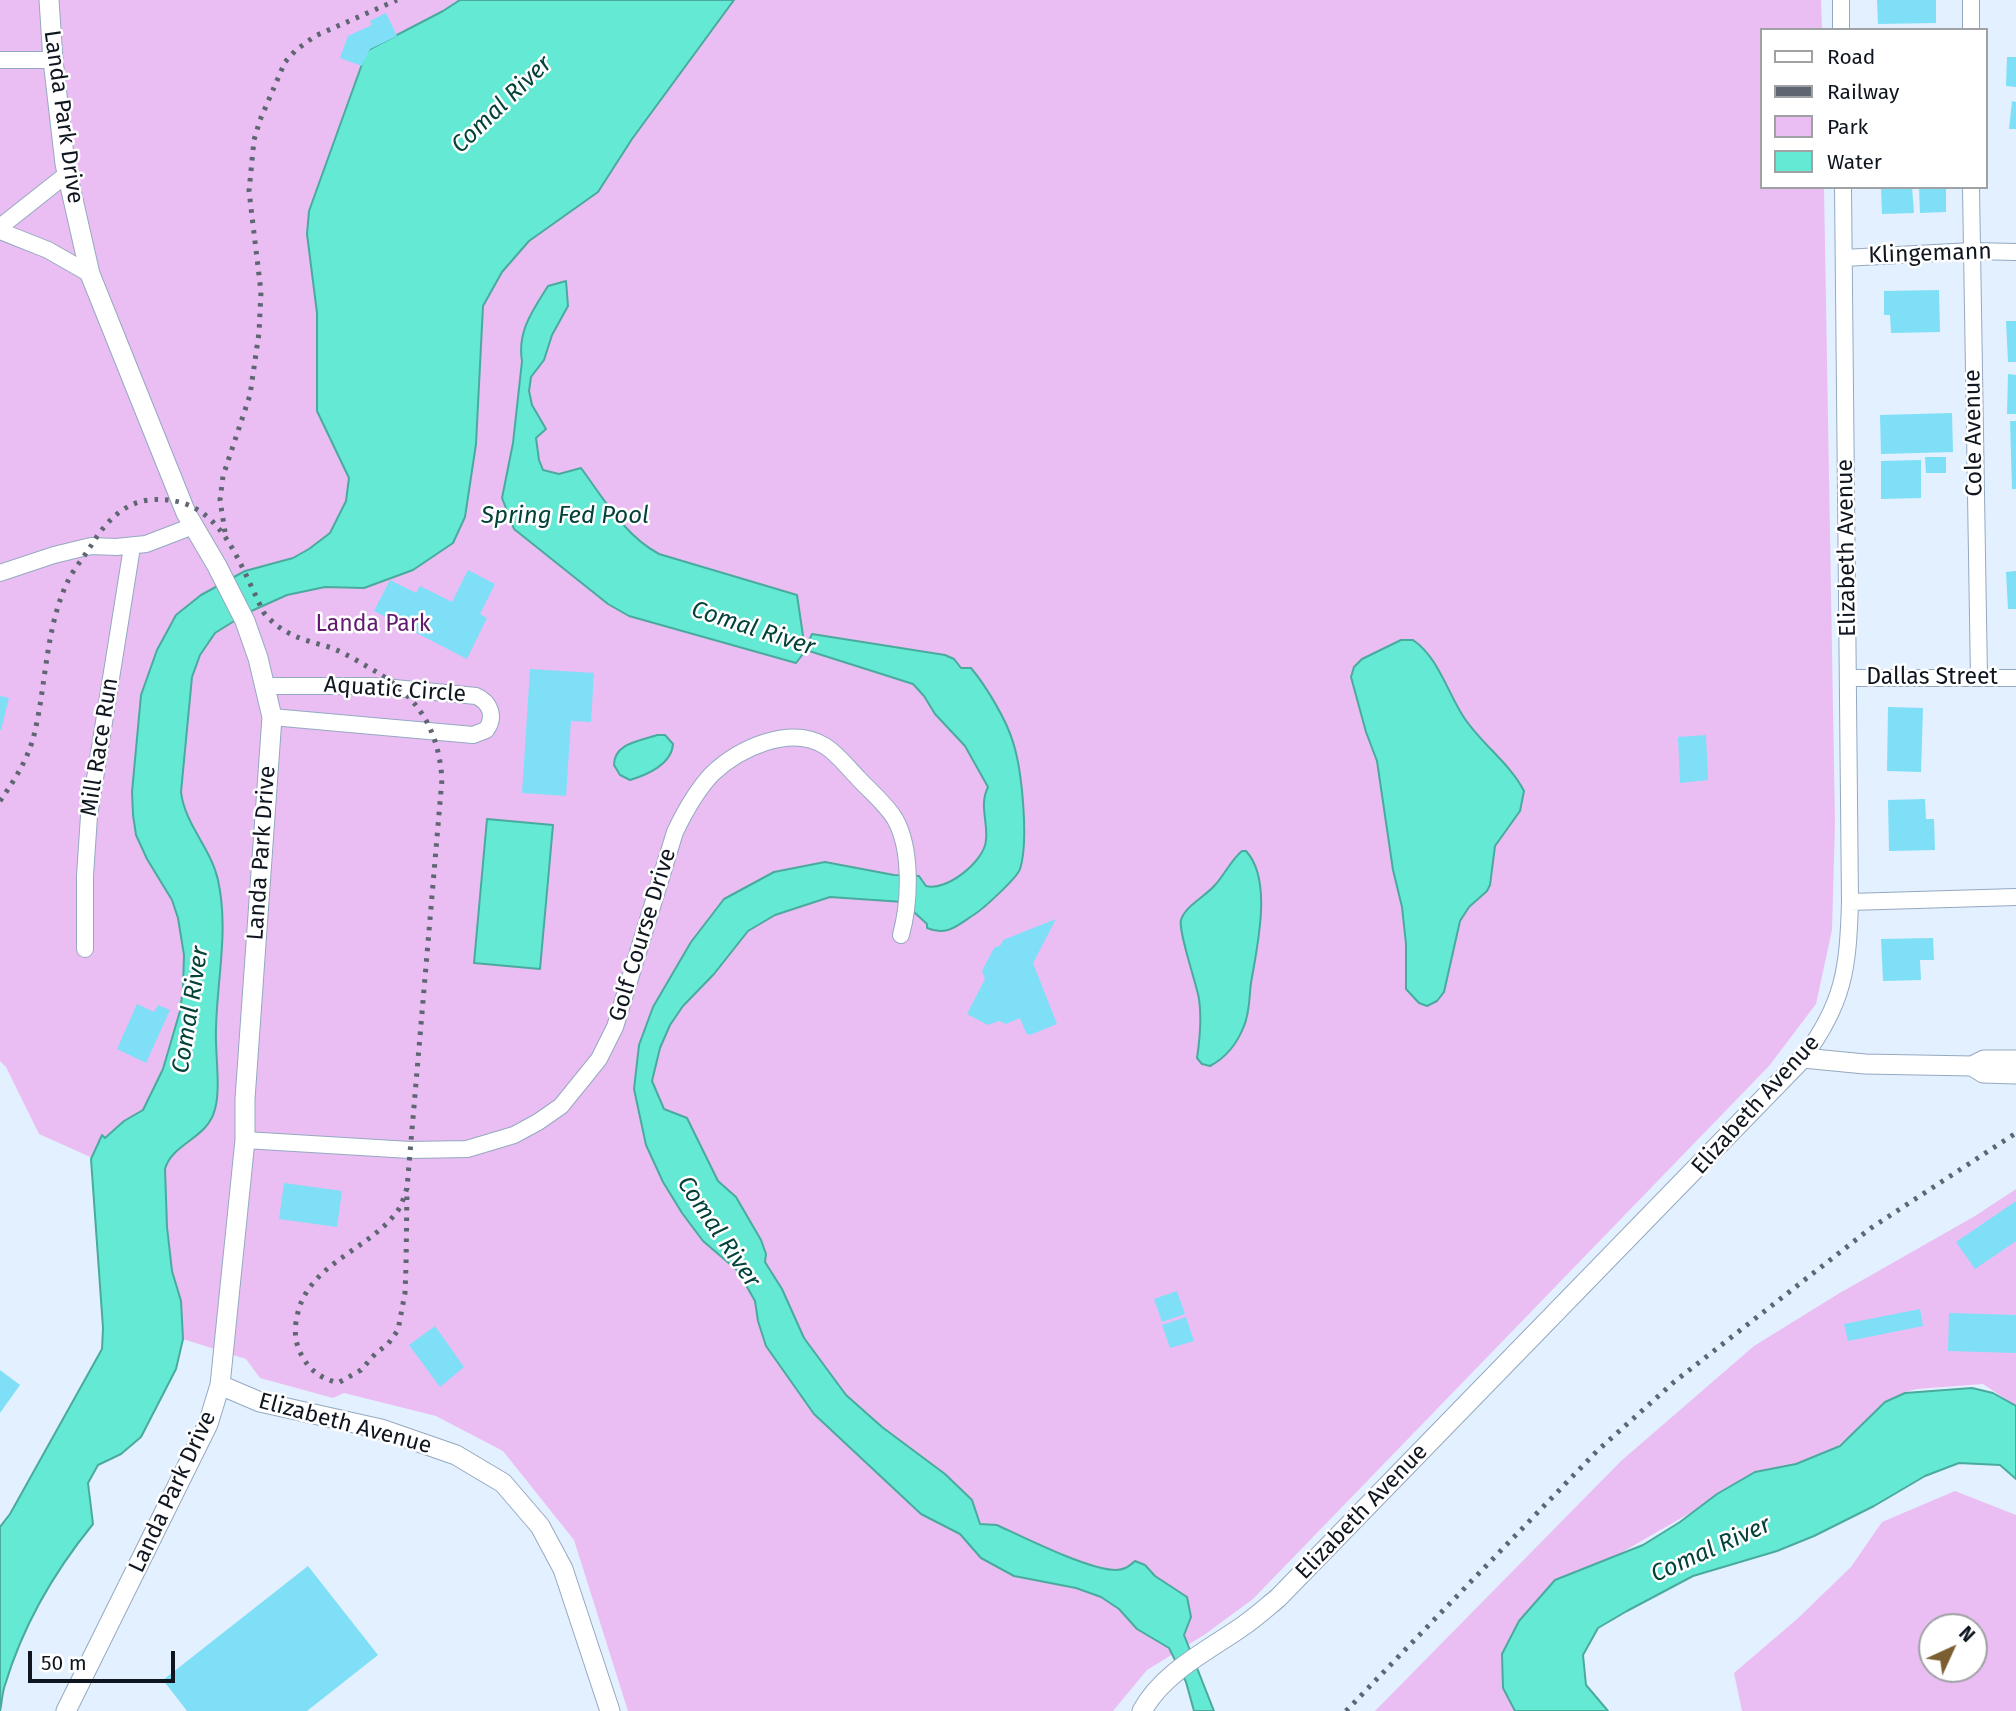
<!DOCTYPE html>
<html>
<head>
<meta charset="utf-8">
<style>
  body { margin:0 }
  #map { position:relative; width:2016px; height:1711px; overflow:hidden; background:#e3f0ff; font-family:"Fira Sans",sans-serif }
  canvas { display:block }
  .legend { position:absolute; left:1760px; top:28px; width:228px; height:161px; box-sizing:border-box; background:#fff; border:2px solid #9fa2a5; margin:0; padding:9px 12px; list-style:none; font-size:21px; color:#0f161f }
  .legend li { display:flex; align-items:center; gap:14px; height:35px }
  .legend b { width:35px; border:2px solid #9fa2a5 }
  .north { position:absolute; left:1918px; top:1613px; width:70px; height:70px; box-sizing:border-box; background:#fff; border:2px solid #9fa2a5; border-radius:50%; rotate:45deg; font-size:19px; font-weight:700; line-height:28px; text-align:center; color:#0f161f }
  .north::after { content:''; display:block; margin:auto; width:24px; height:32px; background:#7b5e31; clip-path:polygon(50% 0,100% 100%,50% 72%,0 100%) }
  .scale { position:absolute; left:28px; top:1651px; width:147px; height:32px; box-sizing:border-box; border:4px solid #0f161f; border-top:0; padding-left:9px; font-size:21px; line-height:24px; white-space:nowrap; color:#0f161f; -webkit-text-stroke:5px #fff; paint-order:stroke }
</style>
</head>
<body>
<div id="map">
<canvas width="2016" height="1711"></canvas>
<ul class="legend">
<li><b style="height:9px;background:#fff"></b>Road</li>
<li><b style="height:9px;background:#5d6671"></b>Railway</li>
<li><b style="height:19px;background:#eabef3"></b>Park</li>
<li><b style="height:19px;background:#64e9d4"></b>Water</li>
</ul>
<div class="north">N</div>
<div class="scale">50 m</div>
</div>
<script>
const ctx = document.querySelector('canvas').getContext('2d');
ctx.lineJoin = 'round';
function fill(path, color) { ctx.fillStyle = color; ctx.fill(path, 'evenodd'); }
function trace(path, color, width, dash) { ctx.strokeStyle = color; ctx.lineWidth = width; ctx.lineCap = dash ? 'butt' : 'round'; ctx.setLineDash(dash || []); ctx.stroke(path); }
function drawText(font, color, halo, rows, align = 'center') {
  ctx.font = font + ' "Fira Sans",sans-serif'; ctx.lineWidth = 5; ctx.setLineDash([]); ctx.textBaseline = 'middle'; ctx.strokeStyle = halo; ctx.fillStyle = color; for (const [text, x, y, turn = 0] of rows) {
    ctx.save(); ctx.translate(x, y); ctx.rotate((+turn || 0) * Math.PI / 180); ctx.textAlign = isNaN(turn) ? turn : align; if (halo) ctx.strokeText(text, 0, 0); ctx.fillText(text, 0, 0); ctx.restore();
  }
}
fill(new Path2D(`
  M0,0H1821L1822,30H1762V187H1824L1835,823L1832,930L1816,1004L1769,1066L1253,1599L1204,1635L1147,1670L1113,1711H628L574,1540L503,1451L436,1416L344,1393L333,1398L260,1378L246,1359L183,1339L181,1301L172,1271L164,1190L39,1134L6,1067L0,1061Z
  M2016,1189V1406L1983,1384L1917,1389L1905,1392L1835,1448L1697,1509L1605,1562L1527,1711H1375L1621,1461L1754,1346L1838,1294L1975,1216Z
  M1955,1491L2016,1515V1711H1742L1734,1673L1796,1620L1851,1567L1882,1522ZM1932,1627H1974V1669H1932Z`), '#eabef3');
const water = new Path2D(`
  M460,0H734L632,139L598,192L529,241L502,272L483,306L476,444L465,517L453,543L413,570L364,588L325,587L287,595L247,613L215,633L200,655L192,677L181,792C185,825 211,848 218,880C229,930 217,979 216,1029C215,1053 221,1088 215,1109C208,1139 172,1143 165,1169L167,1227L172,1271L181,1301L183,1339L176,1369L141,1437L121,1454L98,1465L88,1483L93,1524C54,1572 23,1625 5,1685C2,1693 2,1703 0,1711V1527L10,1514L102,1349L103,1328L91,1159L102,1135L105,1138L124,1121L143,1110L163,1069L180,1011L183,988L184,955L178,918L172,900L147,859L136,835L133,815L132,792L141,695L157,650L176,615L201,595L245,571L293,558L309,549L330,533L346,501L349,478L317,411V313L307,234L309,211L366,53L370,49L443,11Z
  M566,281L568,306L552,335L544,360L531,377L529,391L532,405L546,429L536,438L539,460L543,470L559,474L581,468C604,499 624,535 659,554L797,595L805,649L812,634L945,655L954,659L961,668H971C986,686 1006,719 1013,742C1022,770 1029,841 1020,869C1017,878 984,908 975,914C959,924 948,937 927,928V924L903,902L830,897L775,915L748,931L714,974L683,1006L670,1025L660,1048L652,1081L664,1109L687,1118L718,1181L736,1197L761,1240L766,1254L765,1262L782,1289L804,1338L846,1395L882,1427L945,1474L972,1500L980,1524L997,1525C1025,1538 1089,1570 1116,1570C1125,1570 1129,1566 1135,1561L1145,1565L1155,1576L1187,1597L1191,1617L1184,1635L1214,1711H1194L1186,1682L1169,1648L1137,1629L1119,1609L1101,1597L1076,1588L1014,1576L981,1558L960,1534L921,1514L814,1414L766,1346L758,1321L755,1301L738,1271L703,1241L682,1213L663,1182L646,1145L634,1089L639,1045L653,1007L691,942L724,899L774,872L825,862L894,875L919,876L926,886C946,892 985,861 986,840C988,821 979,805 988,787L965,746L935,714L924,696L913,684L806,650L796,663L629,616L608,604L514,529L502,498L513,443L522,361C517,331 533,310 548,286Z
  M1401,640H1413C1438,657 1447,691 1463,716C1480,743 1509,762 1524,791L1520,811L1495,846L1490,885L1487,891L1469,907L1460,921L1444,992L1437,1001L1427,1006L1419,1003L1406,989V944L1402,907L1393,870L1377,761L1366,732L1351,677L1354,667L1362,659Z
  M657,735H665L673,744C672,764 647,775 630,780L620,775L614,765C614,743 640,741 657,735Z
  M487,819L553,825L540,969L474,963Z
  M1242,851H1246C1273,880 1257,947 1251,983C1249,997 1250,1012 1244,1026C1237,1044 1227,1057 1210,1066L1202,1064L1197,1058C1200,1038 1202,1019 1199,999C1196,982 1178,931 1181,920C1185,906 1206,896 1215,885C1225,874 1231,860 1242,851Z
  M1972,1388L1993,1393L2016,1406V1479L2000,1465L1959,1463L1925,1476L1874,1506L1814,1536L1777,1551L1693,1576L1627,1611L1598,1628L1583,1655L1586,1685L1608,1711H1515L1503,1688L1502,1654L1519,1621L1555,1580L1643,1545L1680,1522L1717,1494L1755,1472L1796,1464L1840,1446L1885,1402L1905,1393Z`);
fill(water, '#64e9d4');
trace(water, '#4aaa9e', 2);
fill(new Path2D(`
  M1877,0H1936V23L1878,24Z
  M386,13L397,36L370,49L362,66L340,58L348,36L372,25L370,21Z
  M2007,57H2016V87L2006,86Z
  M2012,101L2016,102V129H2009Z
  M1881,187H1912L1914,213L1882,214Z
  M1919,187H1946V212L1920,213Z
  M1939,290L1940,332L1891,333L1890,315H1884V291Z
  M2006,321H2016V362H2008Z
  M2008,374L2016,375V414H2007Z
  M1952,413L1953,452L1881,454L1880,415Z
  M2010,421H2016V489H2012Z
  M1925,457H1946V473H1926Z
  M1921,460V498L1881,499V461Z
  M468,570L495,584L480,614L487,618L467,659L374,611L390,580L416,593L420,586L452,602Z
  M2016,571V609H2008L2006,572Z
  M530,669L594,673L591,722L571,721L566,796L522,793Z
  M0,696L9,698L1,730H0Z
  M1888,707L1923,708L1921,772L1887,771Z
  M1706,735L1708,780L1680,783L1678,737Z
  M1925,799L1926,819H1934L1935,850L1889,851L1888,800Z
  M1056,919L1033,963L1057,1024L1030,1035L1026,1033L1020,1018L1006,1024L999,1021L988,1025L967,1014L985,979L982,971L994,948L1001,945L1003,940Z
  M1933,938L1934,960H1920L1921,980L1883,981L1881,939Z
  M137,1004L154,1012L158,1005L170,1010L146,1063L117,1049Z
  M284,1183L342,1191L337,1227L279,1219Z
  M2016,1201V1241L1975,1269L1956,1242Z
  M1177,1291L1185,1314L1162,1322L1154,1299Z
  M1920,1309L1923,1326L1848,1341L1844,1324Z
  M1949,1313L2016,1315V1353L1948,1351Z
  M1186,1317L1194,1341L1170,1348L1162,1325Z
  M435,1326L464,1367L440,1387L409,1345Z
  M0,1370L20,1385L0,1413Z
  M308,1566L378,1655L307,1711H187L163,1680Z`), '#7fdff7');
const minor = new Path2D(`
  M1841,0V30
  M1971,0V30
  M0,60H53
  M1971,187L1979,678
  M0,227L67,174
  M0,231L48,250L90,274
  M1844,258L1971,251L2016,252
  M0,573L54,555L91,546L116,547L146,544L193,526
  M1849,678H2016
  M266,686H374L476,696C490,702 496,717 486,730L473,735L272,717
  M1850,902L2016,897
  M85,949V876L89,816L132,547
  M1803,1058C1844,1003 1848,969 1850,902L1843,187
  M245,1140L410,1150L467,1149L514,1135L538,1122L561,1106L599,1059L615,1027L675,832C685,811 696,791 712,774C738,749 790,724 825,746C838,754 848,768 859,779C871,792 886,804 895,819C912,849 910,902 901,935`);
const tertiary = new Path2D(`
  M49,0L53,60L65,164L90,274L186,513L217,566L245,621L258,658L272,717L245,1099V1140L220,1385L208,1424L66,1711
  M1972,1066L1984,1060H2016
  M220,1385L260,1402L381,1429L456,1455L503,1483L540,1526L563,1569L610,1711
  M1142,1711C1163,1672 1209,1650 1243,1626C1256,1617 1267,1607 1278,1598L1803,1058L1865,1064L1972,1066L1983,1073L2016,1074`);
trace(minor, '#94a9c0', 18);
trace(tertiary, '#94a9c0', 21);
trace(minor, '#fff', 16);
trace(tertiary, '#fff', 19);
trace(new Path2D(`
  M225,532L220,500L223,476L250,395L259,333L261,292L249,191L254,140L260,120L285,62L296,50L315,36L397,0
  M0,801C14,781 28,759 34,735C47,683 45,623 71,575C78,564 86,554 92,544C105,523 123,503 149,500C220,493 237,560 264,613C284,636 302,639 329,647C343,652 356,660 368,667C415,693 438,725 442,779L407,1188C404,1196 402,1206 396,1213C367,1251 306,1265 297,1317C294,1329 295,1343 301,1354C309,1370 320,1378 338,1383L361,1370L376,1353L388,1344L398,1330L405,1293L406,1266L407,1188
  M1346,1711L1597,1451L1674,1382L1871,1228L2016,1133`), '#5d6671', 5, [3.5, 7]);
drawText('23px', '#0f161f', '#fff', [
  ["Landa Park Drive",63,117,82],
  ["Klingemann",1930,254,-2],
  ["Cole Avenue",1974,433,-91],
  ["Elizabeth Avenue",1847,548,-91],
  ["Dallas Street",1932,678],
  ["Aquatic Circle",395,690,4],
  ["Mill Race Run",100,747,-81],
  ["Landa Park Drive",262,853,-86],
  ["Golf Course Drive",643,935,-73],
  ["Elizabeth Avenue",1756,1105,-48],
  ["Elizabeth Avenue",345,1424,15],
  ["Landa Park Drive",173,1492,-65],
  ["Elizabeth Avenue",1362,1512,-46]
]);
drawText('23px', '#621970', '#fff', [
  ["Landa Park",373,625]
]);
drawText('italic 24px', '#03423a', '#fff', [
  ["Comal River",502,105,-44],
  ["Spring Fed Pool",565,516],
  ["Comal River",753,629,18],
  ["Comal River",191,1010,-81],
  ["Comal River",718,1232,56],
  ["Comal River",1711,1550,-24]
]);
</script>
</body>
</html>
